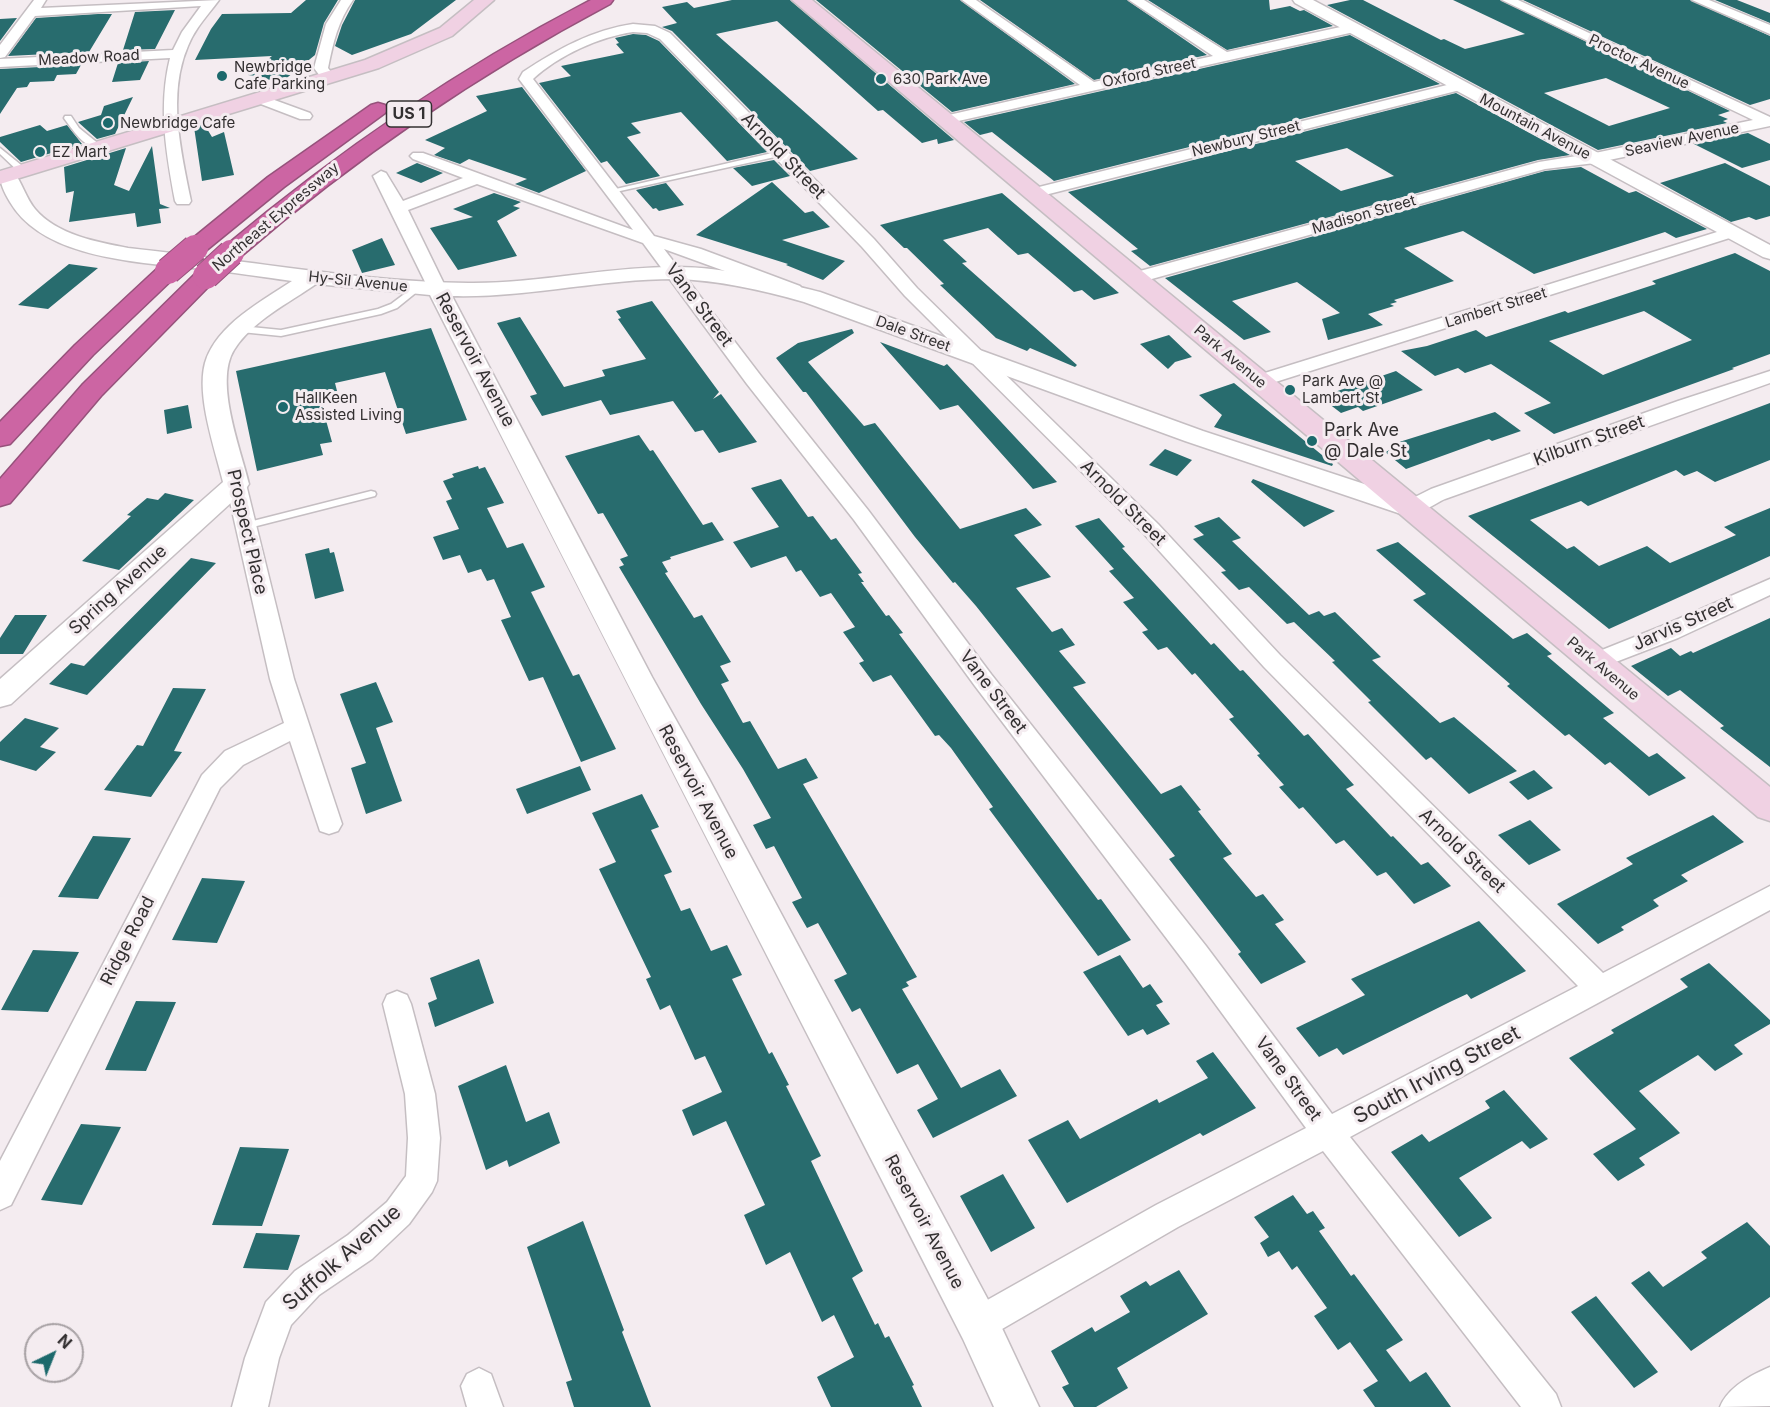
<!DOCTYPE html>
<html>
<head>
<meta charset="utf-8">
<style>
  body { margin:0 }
  #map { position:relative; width:1770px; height:1407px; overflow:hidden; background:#f4ecf0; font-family:Inter,sans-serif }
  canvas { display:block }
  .north { position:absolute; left:24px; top:1323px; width:60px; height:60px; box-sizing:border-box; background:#f4ecf0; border:2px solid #a7a1a4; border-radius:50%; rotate:43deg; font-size:16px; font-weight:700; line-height:24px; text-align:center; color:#333031 }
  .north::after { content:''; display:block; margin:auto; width:21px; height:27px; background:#1c696c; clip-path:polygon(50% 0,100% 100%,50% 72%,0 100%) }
</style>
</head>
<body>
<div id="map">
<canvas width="1770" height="1407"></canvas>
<div class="north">N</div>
</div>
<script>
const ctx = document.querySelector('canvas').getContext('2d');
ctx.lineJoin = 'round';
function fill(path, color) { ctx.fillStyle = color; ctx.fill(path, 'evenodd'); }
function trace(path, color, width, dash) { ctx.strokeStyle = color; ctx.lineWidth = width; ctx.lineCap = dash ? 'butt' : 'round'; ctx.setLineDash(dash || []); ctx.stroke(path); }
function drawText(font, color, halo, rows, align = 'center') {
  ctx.font = font + ' Inter,sans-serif'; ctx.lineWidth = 6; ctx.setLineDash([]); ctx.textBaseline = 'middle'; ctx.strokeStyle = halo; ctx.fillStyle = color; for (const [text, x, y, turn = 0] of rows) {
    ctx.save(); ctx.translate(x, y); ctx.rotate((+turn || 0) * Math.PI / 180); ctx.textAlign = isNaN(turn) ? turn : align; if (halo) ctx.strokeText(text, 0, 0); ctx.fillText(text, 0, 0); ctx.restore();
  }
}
fill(new Path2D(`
  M306,0H338L324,23L315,55L283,81L254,78L257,76L248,75L272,56L195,60L211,29L222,14L291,13Z
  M355,0H456L411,34L352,55L335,46L342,25Z
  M732,0H790L954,140L938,144L937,139L922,143L883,110L878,111L777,21L716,34L858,159L810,171L672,31L662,27L677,23L662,7L687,2L694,8Z
  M816,0H960L1075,84L952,112Z
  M980,0H1127L1207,55L1094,80Z
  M1148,0H1269L1270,10L1290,6L1300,11L1304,10L1333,26L1227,50Z
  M1350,0H1363L1441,40L1444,39L1465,49L1525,34L1453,0H1500L1730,111L1718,115L1728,119L1723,121L1727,123L1598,150L1327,5ZM1606,78L1670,108L1609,126L1544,93Z
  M1523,0H1690L1770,36V99L1750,105Z
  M1715,0H1737L1770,13V23Z
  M175,10L155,49L123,50L135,12Z
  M98,14H112L89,52L8,56L36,18Z
  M17,18L0,41V19Z
  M633,34L646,35L659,41L767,152L727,161L681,112L631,123L641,133L627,137L660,176L626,184L607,161L601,163L539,83L571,76L561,66L624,53L616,44L619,43L615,38Z
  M1350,35L1440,84L1054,181L992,132L980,135L964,122Z
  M149,61L140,80L112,82L118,63Z
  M81,65L76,74L57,75L54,81L30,82L27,87L17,88L0,114V69Z
  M522,87L586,171L539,193L515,184L527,179L469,159L460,164L434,155L445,148L425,140L487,111L476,96Z
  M1456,93L1570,155L1538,160L1150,266L1131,251L1138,249L1068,192ZM1347,148L1394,176L1341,191L1295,161Z
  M133,97L115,134L97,139L78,122L101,115L104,106Z
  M204,124L212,137L224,132L234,175L202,181L194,127Z
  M40,125L47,131L67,125L82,144L21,162L0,142V137Z
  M1748,133L1770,144V160L1742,168L1694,144Z
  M152,146L160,204L170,208L159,209L161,223L137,227L135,213L69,222L74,191L66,193L64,167L126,148L114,185L129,191Z
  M774,160L790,176L752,186L733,168Z
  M417,163L443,173L421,183L396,173Z
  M1725,163L1770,186V216L1756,220L1749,217L1731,222L1660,183Z
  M1581,167L1629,193L1636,191L1707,229L1676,238L1665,232L1534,274L1463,231L1404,248L1454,281L1394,300L1397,302L1390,304L1394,306L1368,314L1383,325L1328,340L1322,319L1340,313L1297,282L1232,301L1271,332L1244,340L1165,278L1545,171Z
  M772,182L805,213L813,211L830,227L782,240L845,261L823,280L786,265L788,264L696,235Z
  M666,183L684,205L659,211L656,208L653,209L636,190Z
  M494,193L521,202L513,206L520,208L497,221L517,256L458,270L430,228L473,217L453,209Z
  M1002,193L1119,293L1094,300L1082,290L1074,292L1028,253L1018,255L988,228L943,240L967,262L962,263L1077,365L1075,367L1030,348L1027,351L996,338L940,285L944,284L907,248H904L880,225Z
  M382,238L395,265L362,273L352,250Z
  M1735,253L1770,271V354L1732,368L1734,369L1554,434L1524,413L1551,403L1491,364L1465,373L1458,368L1435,376L1401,351L1427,346L1476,330L1486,337L1565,311L1568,313L1656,284L1652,281ZM1644,311L1692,340L1603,375L1549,341Z
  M69,264L98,268L48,309L18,305Z
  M652,301L719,392L713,399L721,394L757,442L719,453L703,430L695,432L673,401L610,415L601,400L542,416L530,396L537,394L497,323L520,317L564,387L605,376L602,370L646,359L618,319L621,318L616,311Z
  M431,328L467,420L406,434L385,372L335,383L337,391L319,395L332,442L320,444L323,455L257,471L236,371Z
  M852,329L854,333L808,362L864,426L875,423L960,529L1026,508L1042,525L1014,535L1051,577L1016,588L1052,632L1062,628L1075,645L1059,651L1086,683L1073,687L1161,794L1181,785L1201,810L1198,811L1232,854L1223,858L1256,897L1263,894L1284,920L1275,924L1306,962L1261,984L1238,954L1241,952L1169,859L1175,856L976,606L955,582L953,583L915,537L806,392H803L776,358L798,343Z
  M1169,335L1192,357L1175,362L1168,369L1140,344Z
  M880,342L944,366L947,364L1057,482L1033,489L958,405L940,410Z
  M1396,371L1423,390L1363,411L1358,407L1341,413L1320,397Z
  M1234,383L1333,464L1332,466L1214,427L1222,415L1199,395Z
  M1770,403V460L1715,482L1697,471L1684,476L1676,470L1588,506L1581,501L1530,520L1567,549L1574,546L1599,566L1647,546L1670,563L1736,535L1724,527L1770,508V556L1609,629L1468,516Z
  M188,405L192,428L167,434L164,410Z
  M1495,412L1521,431L1492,441L1489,439L1406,469L1385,452L1400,446L1396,443Z
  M639,435L650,451L653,450L703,525L712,522L724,540L670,557L671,559L662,562L668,572L665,573L694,618L702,615L731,662L720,666L729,681L721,684L743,723L750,721L778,769L806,758L818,778L803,784L917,977L906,982L909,986L902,989L961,1088L1000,1069L1017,1096L933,1138L917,1110L938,1099L918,1064L897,1074L860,1008L852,1012L834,980L847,974L818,923L807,928L792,902L802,898L774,846L766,849L753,825L771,818L743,769L701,704L619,567L624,565L620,559L628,556L603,513L598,514L565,456Z
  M1165,449L1192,460L1177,476L1149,465Z
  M478,466L479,469L485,467L504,503L487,508L507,548L523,543L545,587L531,592L573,676L579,674L616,749L581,762L543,677L529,681L501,620L511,617L494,579L487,581L481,569L468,573L460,555L443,560L433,537L459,529L446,501L452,499L443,481L454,477L452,474Z
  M781,479L808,517L813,516L831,540L836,538L862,573L858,574L864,582H861L886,616L889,615L903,633L899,634L1098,900L1101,899L1131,940L1098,956L989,809L993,807L951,748L939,735L935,736L891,675L873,682L859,663L864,661L843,632L855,627L831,593L820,597L801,570L796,572L786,556L751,568L733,542L779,527L751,488Z
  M1253,479L1335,511L1304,527L1251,482Z
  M165,493L194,500L119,570L82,561L131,516L127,515L147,498L158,500Z
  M1219,517L1241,538L1232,541L1309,615L1319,611L1324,616L1335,612L1381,657L1372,660L1440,723L1454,717L1517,771L1469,794L1431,757L1426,760L1368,702L1371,701L1332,662L1335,661L1294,622L1287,624L1249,587L1239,590L1221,572L1226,571L1193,539L1204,535L1194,526Z
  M1099,518L1125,547L1122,548L1211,645L1214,643L1240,671L1243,670L1304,736L1308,734L1325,753L1354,785L1346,789L1391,837L1393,836L1421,865L1428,862L1451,886L1414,904L1386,872L1377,876L1344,840L1336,844L1303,807L1299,809L1279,787L1284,785L1257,755L1260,754L1229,719L1234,717L1195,673L1192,675L1167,647L1158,650L1142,632L1148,630L1123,602L1134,598L1109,571L1114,569L1075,526Z
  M1398,542L1513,639L1527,633L1552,654L1547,656L1614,713L1603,718L1649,757L1657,753L1686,778L1649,796L1610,762L1605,765L1569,734L1565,736L1507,686L1510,684L1413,600L1426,594L1376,550Z
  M329,548L330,553L334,552L344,591L315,599L305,554Z
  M191,558L216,563L87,695L49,684L71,663L84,666Z
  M15,615H47L23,654H0V638Z
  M1770,618V767L1720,728L1724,726L1680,690L1668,696L1631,666L1671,648L1680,656L1691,651L1693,653Z
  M376,682L393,722L376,728L402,801L366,814L351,768L366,763L340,694Z
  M173,688L206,689L174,751L182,752L151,797L104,790L137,745L143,746Z
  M25,718L59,728L40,747L56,752L36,771L0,760V742Z
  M580,766L591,790L527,814L516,789Z
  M1534,770L1553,788L1528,800L1509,782Z
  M642,794L659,827L651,830L672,872L664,875L681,911L690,908L711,951L727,945L742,975L732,979L769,1054L772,1052L789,1085L786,1086L821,1156L811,1161L863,1271L852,1278L875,1325L878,1323L885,1338L889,1336L914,1385L912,1386L922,1407H831L817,1377L854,1357L834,1315L822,1322L790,1252L766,1265L744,1215L765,1205L726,1121L693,1136L682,1110L722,1092L705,1056L695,1060L670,1005L660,1010L646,979L651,977L599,869L616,862L592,813Z
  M1713,815L1744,842L1681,875L1688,881L1653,900L1659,906L1621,927L1624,930L1598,944L1557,904L1633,864L1626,858Z
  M1530,820L1561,850L1529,865L1498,835Z
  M93,836L131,838L98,899L58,897Z
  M202,878L245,881L217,943L172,940Z
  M1479,921L1526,971L1471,999L1467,994L1452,1001L1343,1055L1337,1048L1319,1057L1296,1028L1365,995L1351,979Z
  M33,950L79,952L48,1012L1,1010Z
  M1120,955L1143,988L1150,984L1163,1002L1156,1005L1170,1024L1147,1035L1143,1029L1128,1036L1083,972Z
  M479,959L494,1003L435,1027L428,1003L437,999L430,978Z
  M1709,963L1770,1020V1024L1734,1045L1743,1054L1715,1071L1698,1055L1639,1091L1680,1133L1639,1158L1645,1165L1618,1181L1593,1154L1636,1129L1569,1058L1614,1033L1611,1030L1688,987L1680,979Z
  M136,1001L176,1002L146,1071L105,1070Z
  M1213,1052L1256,1108L1203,1136L1200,1133L1067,1203L1028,1140L1068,1120L1080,1139L1157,1099L1159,1103L1208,1078L1196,1061Z
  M506,1065L526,1122L549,1112L560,1143L509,1167L507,1160L486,1170L458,1086Z
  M1504,1090L1548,1139L1530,1149L1522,1141L1459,1178L1492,1218L1459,1237L1391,1152L1422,1134L1429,1142L1490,1108L1485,1101Z
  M81,1124L121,1127L82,1205L41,1200Z
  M240,1147L289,1149L262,1226L212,1225Z
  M1003,1174L1035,1228L991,1252L960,1196Z
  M1293,1195L1307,1214L1313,1211L1325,1228L1319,1231L1351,1276L1354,1274L1403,1340L1386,1350L1410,1382L1426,1372L1451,1407H1375L1363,1390L1378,1381L1350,1342L1338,1350L1314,1316L1327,1308L1297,1266L1292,1270L1279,1251L1268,1257L1260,1243L1269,1237L1254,1217Z
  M583,1221L624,1330L622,1332L651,1407H574L566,1382L572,1380L527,1247Z
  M1747,1222L1770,1246V1297L1691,1351L1631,1283L1649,1271L1663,1287L1707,1258L1701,1252Z
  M256,1233L300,1235L288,1270L243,1268Z
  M1179,1270L1208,1314L1117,1368L1128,1388L1096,1407H1074L1062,1387L1069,1384L1051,1351L1092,1327L1095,1332L1130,1312L1120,1296L1146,1281L1150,1286Z
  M1596,1296L1658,1372L1634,1388L1571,1312Z`), '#286c6e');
const service = new Path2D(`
  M65,116H71L79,128L100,145V149C85,149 72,129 64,118Z
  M0,148L26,169V173H20L0,154Z
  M781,151H784V155L611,193L607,191Z
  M415,286L418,287V291L397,308L381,314L281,336L241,332L237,329L241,326L281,330L378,309L391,304Z
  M371,491L375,492L376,494L375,496L245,529L240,526L241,524Z`);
const minor = new Path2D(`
  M34,0H46L41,8L219,0C208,15 195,28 188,46C167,94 181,152 191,201L189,204H177L175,201C166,153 158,106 170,58L0,67V59L173,50L182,32L201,6L35,16L5,57L0,58V45Z
  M341,0H353C338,21 333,43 328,68L335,77L328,81L323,80L314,68L326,24Z
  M962,0H976L1094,82L1213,56L1129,0H1144L1227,52L1354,24L1361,28L1354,32L945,124L938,120L940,117L1080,85Z
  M1502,0H1518L1770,117V126L1595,163L1545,169L1141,282H1129L1126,278L1129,274L1539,162L1595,153L1753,120Z
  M1692,0H1709L1770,25V34Z
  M633,24L655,26L670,33L874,239L917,288L1158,524L1280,655L1603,973L1770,886V910L1350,1137L1556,1394L1561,1407H1521L1323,1151L1178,1227L990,1336L978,1341L966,1336L961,1324L966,1312L1156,1205L1306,1128L1186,964L975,686L854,520L747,384L643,243L477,184L408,210L447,290L444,294H432L429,290L373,176L381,171L386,173L403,201L463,178L413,159L410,156L413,153H423L633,230L519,79L523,72C558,49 592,30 633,24ZM633,32L647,33L660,39L862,247L905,296L1144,534L1264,667L1578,986L1332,1114L1206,946L991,674L868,510L761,376L664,249L788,294H800L803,290L800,286L701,249L654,236L533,79C559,55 599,37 633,32Z
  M1459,82L1464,83L1466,86L1464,89L1033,198L1025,193L1027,190Z
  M258,94L310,113L312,116L310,119H300L253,101L251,98Z
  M1733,227L1739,229L1741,232L1739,235L1266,385H1252L1250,381L1252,377Z
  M1770,371V383L1445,499C1432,505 1418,517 1403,513L1400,508L1403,503L1431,489L1678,401Z
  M236,478L243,480L246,484L294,679L342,824L338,831L329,834L320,831L290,741L243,765L220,788L11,1205L0,1210V1161L202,775L225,751L284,723L270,679L226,484L229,480Z
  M1770,579V595L1678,638L1595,670L1587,668L1583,662L1587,656L1662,626Z
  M397,991L407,995L411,1004L435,1094L440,1138L437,1181L432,1192L409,1224L372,1259L319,1295L291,1325L279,1358L268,1407H232L245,1358L266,1302L295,1271L348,1235L387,1202L406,1176L408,1138L405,1094L383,1004L387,995Z
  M1770,1367V1406L1720,1407C1728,1387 1751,1375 1770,1367Z
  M479,1368L491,1374L503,1407H467L461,1386L467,1374Z`);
const tertiary = new Path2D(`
  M1293,0H1313L1770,245V259L1763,257L1295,3Z
  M7,170L14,172C22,183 26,198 35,209C57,235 97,242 128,248C161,252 195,255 228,260C308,270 387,282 468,283C536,284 604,267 672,267C722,266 772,280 820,292L1203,431L1419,502L1423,508L1419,514L1410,516L1401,514L1185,441L804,302C762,290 719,280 674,279C600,279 527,298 452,296L652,677L709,779L993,1309L1039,1407H994L963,1339C786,991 606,644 430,295L316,284C289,303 252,321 234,350C214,382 241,450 249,484L245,490L11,704L0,707V679L223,482C215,449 196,396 205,363C216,325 262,301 292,281C262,277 232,272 201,269C141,262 44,260 10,202C4,192 0,184 0,172Z`);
const secondary = new Path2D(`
  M474,0H494L452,36L379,68L0,184V171L365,60L440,28Z
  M792,0H812L1770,787V821L1758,817Z`);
const motorway = new Path2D(`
  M591,0H613L610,4C476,75 354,159 239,258L231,260L223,258L220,253L223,248C337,152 458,69 591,0Z
  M378,103L385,105L388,109L385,113L284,187L203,253L195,255L187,253L184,248L187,243L268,177L371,105Z
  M168,264L176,266L180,271L176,276L93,355L10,444L0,446V422L75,345L160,266Z
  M206,269L214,271L218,276L214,281L101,396L10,503L0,506V479L83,384L198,271Z`);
trace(service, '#c5bec2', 3);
trace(minor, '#c5bec2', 3);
trace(tertiary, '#c5bec2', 3);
trace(secondary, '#c5bec2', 3);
trace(motorway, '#96527b', 3);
fill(service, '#fff');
fill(minor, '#fff');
fill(tertiary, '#fff');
fill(secondary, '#f0d1e3');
fill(motorway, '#cc65a3');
const motorwayBridge = new Path2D(`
  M168,271L195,248
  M206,276L231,253`);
trace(motorwayBridge, '#96527b', 28, []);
trace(motorwayBridge, '#cc65a3', 26);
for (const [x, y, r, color] of [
  [222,76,6,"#1c696c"],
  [881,79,6,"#1c696c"],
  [108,123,6,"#1c696c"],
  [40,152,6,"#1c696c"],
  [1290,390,6,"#1c696c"],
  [283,407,6,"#1c696c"],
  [1312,441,6,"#1c696c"]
]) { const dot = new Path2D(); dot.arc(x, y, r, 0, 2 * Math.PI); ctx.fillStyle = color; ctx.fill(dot); trace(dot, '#f4ecf0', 2); }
drawText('15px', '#333031', '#f4ecf0', [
  ["Meadow Road",89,58,-3],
  ["Proctor Avenue",1639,62,25],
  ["Oxford Street",1149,73,-12],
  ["Mountain Avenue",1535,127,28],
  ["Newbury Street",1246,139,-14],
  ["Seaview Avenue",1682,140,-12],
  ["Madison Street",1364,215,-16],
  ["Northeast Expressway",276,217,-40],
  ["Hy-Sil Avenue",358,282,6],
  ["Lambert Street",1496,308,-17],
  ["Dale Street",913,334,20],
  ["Park Avenue",1230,357,40],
  ["Park Avenue",1603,669,40]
]);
drawText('15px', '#333031', '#f4ecf0', [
  ["Newbridge",234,67],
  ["Cafe Parking",234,84],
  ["630 Park Ave",893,79],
  ["Newbridge Cafe",120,123],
  ["EZ Mart",52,152],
  ["Park Ave @",1302,381],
  ["Lambert St",1302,398],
  ["HallKeen",295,398],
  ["Assisted Living",295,415]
], 'left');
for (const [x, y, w] of [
  [409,114,45]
]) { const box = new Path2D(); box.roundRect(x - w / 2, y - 13, w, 26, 4.5); ctx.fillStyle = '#f4ecf0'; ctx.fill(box); trace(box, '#333031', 1.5); }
drawText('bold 16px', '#333031', null, [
  ["US 1",409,114]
]);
drawText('18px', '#333031', '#f4ecf0', [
  ["Arnold Street",783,156,46],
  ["Vane Street",699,305,53],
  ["Reservoir Avenue",475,360,62],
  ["Kilburn Street",1589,441,-20],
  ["Arnold Street",1123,503,45],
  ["Prospect Place",247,532,77],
  ["Spring Avenue",118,590,-42],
  ["Jarvis Street",1683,624,-24],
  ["Vane Street",993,692,53],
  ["Reservoir Avenue",698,792,62],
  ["Arnold Street",1462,851,44],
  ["Ridge Road",128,941,-63],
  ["Vane Street",1288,1079,54],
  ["Reservoir Avenue",924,1222,62]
]);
drawText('18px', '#333031', '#f4ecf0', [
  ["Park Ave",1324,431],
  ["@ Dale St",1324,452]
], 'left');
drawText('21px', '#333031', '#f4ecf0', [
  ["South Irving Street",1437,1075,-28],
  ["Suffolk Avenue",342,1258,-41]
]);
</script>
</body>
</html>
